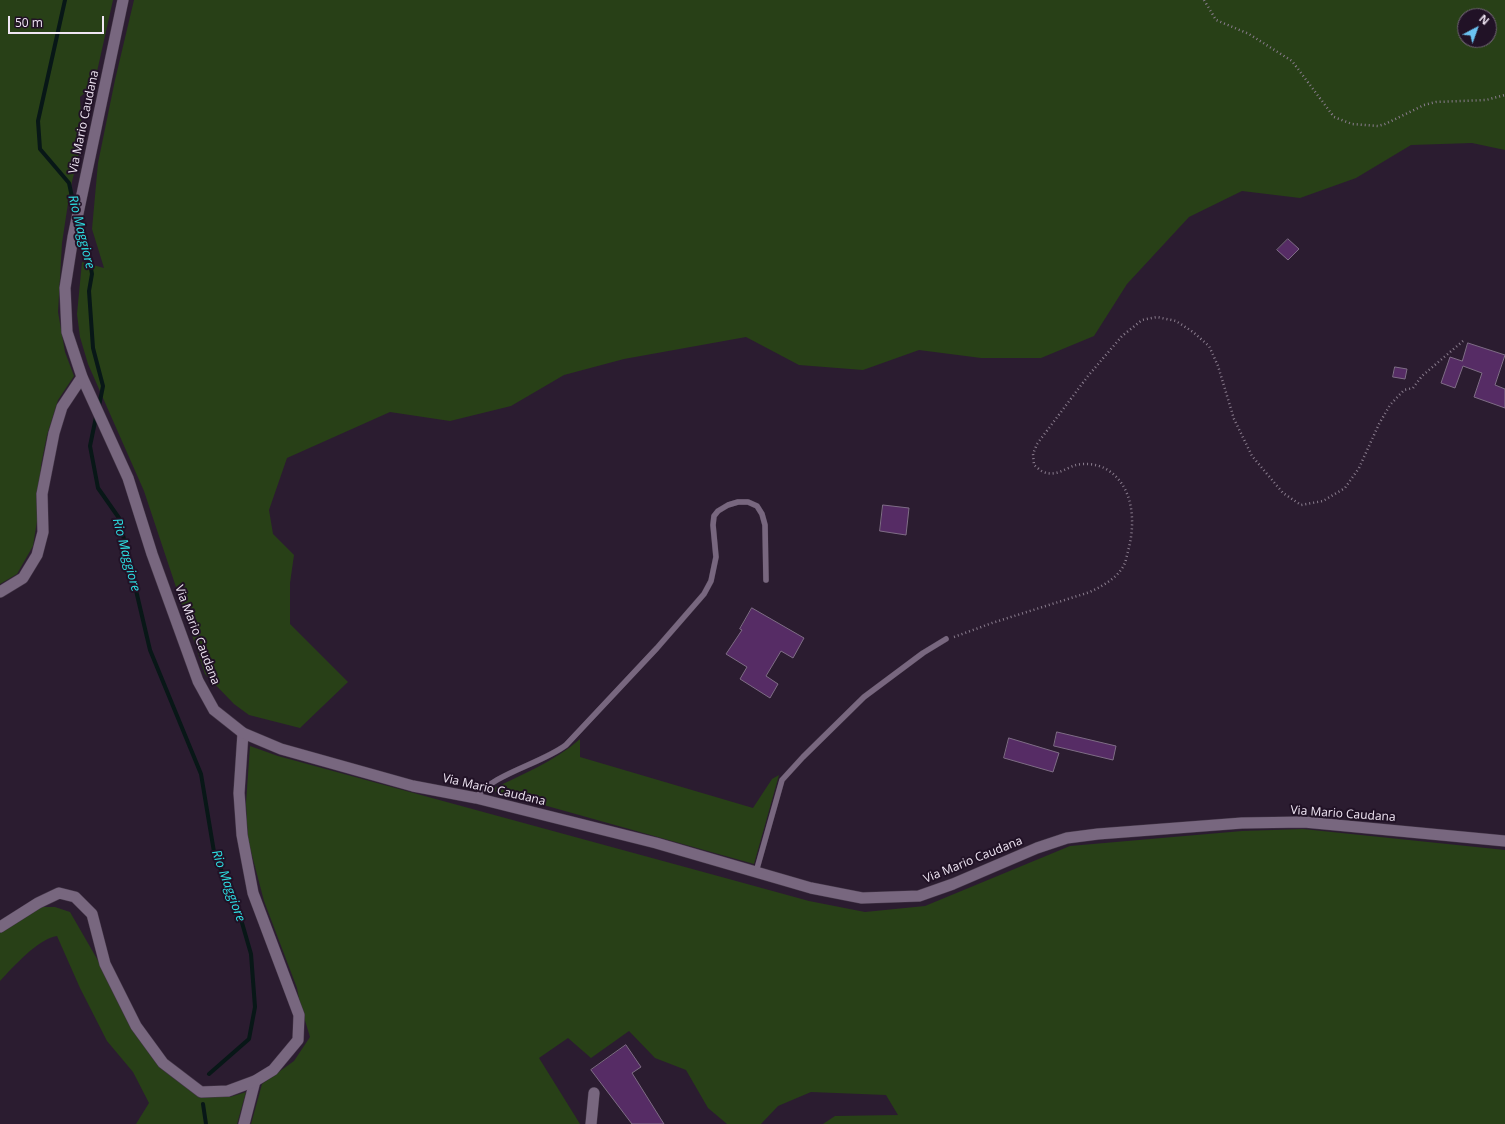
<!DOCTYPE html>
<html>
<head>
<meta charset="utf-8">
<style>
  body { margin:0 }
  #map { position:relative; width:1505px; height:1124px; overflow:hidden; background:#2b1c30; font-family:"Open Sans",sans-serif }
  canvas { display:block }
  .north { position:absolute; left:1457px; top:8px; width:40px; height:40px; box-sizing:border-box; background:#211226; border:1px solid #746778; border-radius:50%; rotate:41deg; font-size:11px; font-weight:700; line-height:16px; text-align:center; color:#f0e6f4 }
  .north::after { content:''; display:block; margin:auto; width:14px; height:18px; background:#6bc3f2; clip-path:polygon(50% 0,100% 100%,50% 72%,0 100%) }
  .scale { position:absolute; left:8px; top:16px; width:96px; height:18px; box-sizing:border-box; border:2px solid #f0e6f4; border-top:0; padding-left:5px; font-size:12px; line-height:14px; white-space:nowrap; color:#f0e6f4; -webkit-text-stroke:3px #211226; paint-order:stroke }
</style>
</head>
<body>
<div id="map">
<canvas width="1505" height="1124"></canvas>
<div class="north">N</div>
<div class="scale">50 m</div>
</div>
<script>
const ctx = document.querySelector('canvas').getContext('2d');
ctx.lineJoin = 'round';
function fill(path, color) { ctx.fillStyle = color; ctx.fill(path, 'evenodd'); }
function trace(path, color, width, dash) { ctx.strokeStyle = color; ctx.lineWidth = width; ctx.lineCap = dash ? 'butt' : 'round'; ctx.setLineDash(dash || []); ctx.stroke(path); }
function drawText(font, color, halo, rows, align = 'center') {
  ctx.font = font + ' "Open Sans",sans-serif'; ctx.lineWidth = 4; ctx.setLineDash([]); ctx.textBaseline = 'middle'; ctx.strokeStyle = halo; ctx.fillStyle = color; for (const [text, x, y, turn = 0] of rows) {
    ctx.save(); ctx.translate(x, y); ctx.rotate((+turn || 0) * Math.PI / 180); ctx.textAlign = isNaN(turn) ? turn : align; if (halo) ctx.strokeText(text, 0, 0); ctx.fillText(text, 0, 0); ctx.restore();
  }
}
fill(new Path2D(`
  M0,0H113L94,85L80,97L82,141L70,190L62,243L58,312L65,352L74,376L58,400L47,435L41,465L38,515L33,546L17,574L0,584Z
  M134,0H1505V150L1472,143L1411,145L1356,178L1300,198L1242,191L1189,217L1127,284L1094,336L1041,358H981L919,350L863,370L799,365L746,337L624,359L564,375L511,406L450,421L390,412L287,458L269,510L273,534L294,555L290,583V624L348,682L300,728L249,715L234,704L205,674L144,491L88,364L80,337L77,314L82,262L104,268L92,229L98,163L115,80ZM1465,16H1489V40H1465Z
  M580,739V757L753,808L772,779L779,775L754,864L490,790C521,775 554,762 580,739Z
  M250,746L278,756L718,876L809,901L865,912L925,906L1070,846L1242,831L1303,829L1505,850V1124H823L835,1116L898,1115L886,1095L811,1092L778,1106L761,1124H727L708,1108L686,1070L655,1058L629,1031L591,1058L568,1038L539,1058L580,1124H251L262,1084L294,1061L310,1037L300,1004L297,988L264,901L248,840L246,803Z
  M41,907H55L70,912L100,964L132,1027L159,1067L199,1097H230L246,1092L237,1124H136L149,1103L133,1072L107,1041L80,988L57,936C39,938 13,967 0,981V933Z`), '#284017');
trace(new Path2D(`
  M65,0L38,121L40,149L69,183L75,211
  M79,221L86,241L92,274L89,291L93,348L103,386L99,406
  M96,417L90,446L98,488L119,518L150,650L201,774L215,858L234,895L251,954L255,1007L249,1039L209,1074
  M203,1104L206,1124`), '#081717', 4);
const building = new Path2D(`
  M1288,239L1299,249L1288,260L1277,250Z
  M1468,343L1505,355L1495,385L1505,389V408L1474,397L1482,373L1463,366L1455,388L1441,383L1450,357L1462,361Z
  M1395,367L1407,369L1405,379L1393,377Z
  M883,505L909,508L906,535L880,531Z
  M752,608L804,638L793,658L781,651L766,676L778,684L770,698L740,679L747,667L726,654L742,630L740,629Z
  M1057,732L1116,746L1113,760L1054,746Z
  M1009,738L1059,753L1053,772L1004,758Z
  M626,1045L641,1067L632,1073L664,1124H632L591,1070Z`);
fill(building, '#562c65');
trace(building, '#7f6d86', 1);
const service = new Path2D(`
  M476,798C492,774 541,764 566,745L657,648L704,594L711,581L716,557L713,525L714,516L718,511L728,505L738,502H748L757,506L762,514L765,525L766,580
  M756,872L782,780L803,757L864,697L923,653L946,639`);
const minor = new Path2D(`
  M0,592L23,578L37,555L43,532L42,494L54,433L62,407L82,377
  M244,1124L255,1081
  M591,1124L594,1093`);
const tertiary = new Path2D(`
  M0,927L38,903L59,893L75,897L92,914L105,964L136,1026L163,1063L201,1092L228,1091L255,1081L273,1070L298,1040L299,1015L253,893L242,835L239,793L243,733`);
const secondary = new Path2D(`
  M123,0L73,237L65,288L67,332L82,377L128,478L152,554L198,681L214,710L243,733L281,749L413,786L476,798L656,843L811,888L862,898L919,896L953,884L1037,848L1067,838L1098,834L1242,823L1304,822L1505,841`);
trace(service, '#443748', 6);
trace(minor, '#443748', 12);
trace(tertiary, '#443748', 12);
trace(secondary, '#443748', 12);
trace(new Path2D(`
  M1204,0L1216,20L1249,34L1292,61L1334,117L1352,124L1378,126L1385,124L1424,105L1436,102L1486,100L1505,95
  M954,637L992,623L1090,592C1104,585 1118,578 1125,563C1126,560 1127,555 1128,551C1136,523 1134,485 1106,469C1098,464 1085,463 1076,465C1066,468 1055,477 1044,472C1040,471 1037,467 1034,465L1033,454L1037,444L1088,376L1122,336L1142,320L1157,317L1176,321L1193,332L1209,346L1218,366L1234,419L1252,456L1283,493L1301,505L1323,501L1345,488L1359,468L1379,424L1390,405L1404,390L1413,388L1422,376L1463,341`), '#8a7d8e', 2.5, [1, 3]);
trace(service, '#78677f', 5.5);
trace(minor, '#78677f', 11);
trace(tertiary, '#78677f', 11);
trace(secondary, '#78677f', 11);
drawText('12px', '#f0e6f4', '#211226', [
  ["Via Mario Caudana",84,122,-78],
  ["Via Mario Caudana",197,635,69],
  ["Via Mario Caudana",494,790,13],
  ["Via Mario Caudana",1343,814,4],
  ["Via Mario Caudana",973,860,-22]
]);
drawText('italic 13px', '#2de1e5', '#211226', [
  ["Rio Maggiore",81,232,76],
  ["Rio Maggiore",126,555,75],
  ["Rio Maggiore",228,886,70]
]);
</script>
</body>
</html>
